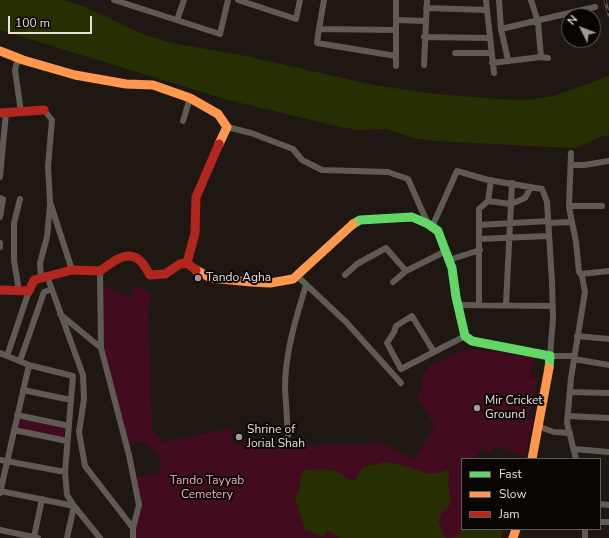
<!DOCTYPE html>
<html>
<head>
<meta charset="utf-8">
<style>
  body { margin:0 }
  #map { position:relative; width:609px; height:538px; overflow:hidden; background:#1f1812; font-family:"Nunito Sans",sans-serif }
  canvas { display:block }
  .legend { position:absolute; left:461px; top:458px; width:140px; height:72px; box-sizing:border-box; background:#090503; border:1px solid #625c58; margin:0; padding:5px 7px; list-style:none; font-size:12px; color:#e8dfd8 }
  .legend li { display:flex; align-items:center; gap:8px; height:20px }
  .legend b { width:20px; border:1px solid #625c58 }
  .north { position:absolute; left:561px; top:8px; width:40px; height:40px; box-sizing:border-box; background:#090503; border:1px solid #625c58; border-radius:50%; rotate:312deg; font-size:11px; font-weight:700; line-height:16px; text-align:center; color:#e8dfd8 }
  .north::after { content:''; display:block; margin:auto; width:14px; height:18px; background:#a29993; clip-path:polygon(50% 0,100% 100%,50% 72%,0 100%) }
  .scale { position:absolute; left:8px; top:16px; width:84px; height:18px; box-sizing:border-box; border:2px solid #e8dfd8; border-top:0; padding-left:5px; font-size:12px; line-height:14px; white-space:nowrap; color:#e8dfd8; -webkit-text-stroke:3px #090503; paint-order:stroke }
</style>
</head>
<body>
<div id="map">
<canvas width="609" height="538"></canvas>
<ul class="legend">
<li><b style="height:5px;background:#63d668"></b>Fast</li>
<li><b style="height:5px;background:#ff974d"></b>Slow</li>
<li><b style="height:5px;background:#b3261e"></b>Jam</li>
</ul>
<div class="north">N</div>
<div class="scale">100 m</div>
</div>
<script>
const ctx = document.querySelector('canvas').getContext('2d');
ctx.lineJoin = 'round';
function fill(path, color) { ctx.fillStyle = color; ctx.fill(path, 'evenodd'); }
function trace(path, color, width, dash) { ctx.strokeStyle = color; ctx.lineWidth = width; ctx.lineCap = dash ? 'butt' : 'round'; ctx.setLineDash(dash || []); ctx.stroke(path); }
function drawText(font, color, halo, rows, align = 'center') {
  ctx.font = font + ' "Nunito Sans",sans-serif'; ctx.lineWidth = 4; ctx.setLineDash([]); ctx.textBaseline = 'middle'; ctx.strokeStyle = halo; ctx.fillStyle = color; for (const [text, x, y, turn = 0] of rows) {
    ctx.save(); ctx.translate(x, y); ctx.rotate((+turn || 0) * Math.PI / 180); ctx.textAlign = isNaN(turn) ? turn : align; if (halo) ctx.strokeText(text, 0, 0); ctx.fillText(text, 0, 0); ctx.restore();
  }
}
fill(new Path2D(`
  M100,285L131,298L134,286L151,292L148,314L152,430L164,442L233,428L231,444L269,446L382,443L415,459L434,426L417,396L421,389L424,372L433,365L461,351L472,349L534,357L530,377L538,378L528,419L534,420L525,457L507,449L494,446L492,454L481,449L476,457L481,459H462V529L495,538H133L139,505L133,477L158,476L161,458L145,442L126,444L101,348Z
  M17,415L69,426L67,441L14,430Z`), '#430b20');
fill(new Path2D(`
  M0,0H62L83,6L140,33L172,43L246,56L373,85L435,94L498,99L528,100L554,96L609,76V135C595,136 585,147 571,148L434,141L413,138L387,129L357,130L332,125L228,100L0,30Z
  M385,462L401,465L428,473H439L446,470L450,472L448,482L451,504L442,512L438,522L446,538L456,537L461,533L462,525V529H503L501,538H340L328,531L324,537L305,530L295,499L299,491L301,476L304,471C312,468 330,469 337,472C344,475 346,480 354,481L364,467Z`), '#272e02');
trace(new Path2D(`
  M114,0L220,34L228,0
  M238,0L296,19L300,0
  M324,0L319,29L396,30
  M499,0L501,29L508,60
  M531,0L538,22L541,57
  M426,8L487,10L486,0
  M487,10L494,73
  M177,20L184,0
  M396,20L425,21
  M319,29L317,43L396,56
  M501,29L595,7
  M424,37L490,38
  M455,53H491
  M18,58L15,70L21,112
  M492,63L541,57L548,58
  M424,65L427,0
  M396,66V0
  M44,110L52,120L48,166L50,202L72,270
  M183,121L190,98
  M227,127L251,133L293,149L302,160L322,170L388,172L408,179L428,224
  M571,153L569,207L576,242L579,272L582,276L585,292L571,378L567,423L576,459
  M571,165H584L609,161
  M0,177L6,113
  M0,198L3,199L0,217
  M488,201L511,204L525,198L531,187
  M569,206H602
  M548,223L572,222
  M479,225L548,221
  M432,227L457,171L488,180L542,189L547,202L552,282L553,319L550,356H574
  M479,239L548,236
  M0,243V247
  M449,260L480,250
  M100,271L101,348
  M581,274L609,271
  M345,275L357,264L386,248L406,271
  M47,276L83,375L84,399L79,432L85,466L133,528V538
  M297,276L346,322L401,383
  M41,279L40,263L47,237L50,205
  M393,282L406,271L446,251
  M19,291L14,260V223L20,199
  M458,305L553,306
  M479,305V209L488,201L491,180
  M506,305L512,183
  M60,314L101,348L129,455L139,505L133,528
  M577,336L609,339
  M434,352L412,316L396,326L394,332L387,343L401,369L465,336
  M0,353L29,365L0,493
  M7,356L29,291
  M574,359L609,365
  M20,361L44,292L52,289
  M23,390L71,400
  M570,392L609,393
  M17,415L69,426
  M568,416L609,418
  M540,427L554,432L570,433
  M14,430L67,441
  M288,435C287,419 286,404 285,388C285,353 296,318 306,285
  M574,449L609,452
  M0,460L65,472
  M0,491L74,506L67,495L65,472L73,376L29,365
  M600,504L609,505
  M74,506L100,538
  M600,522H609
  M585,529V538
  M0,530L38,538
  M34,537L42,499
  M67,538L74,506`), '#605a55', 6);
trace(new Path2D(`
  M353,224L360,220L412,217L428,224L438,231L452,268L456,297L465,336L472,341L550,356L549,368`), '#63d668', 9);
trace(new Path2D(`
  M0,51L23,60L75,75L126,84L153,85L190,98L218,114L227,127L219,144
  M196,270L211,278L251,282L270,283L293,279L353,224
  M532,459L549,368
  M513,538L516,529`), '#ff974d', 9);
trace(new Path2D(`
  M0,113L44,110
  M187,263L195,233L196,197L219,144
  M0,290L29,291L34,280L72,270L100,271C110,264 125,250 138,259C143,262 147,270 150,275L165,274L180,264L187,263L196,270`), '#b3261e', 9);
const rail = new Path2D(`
  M605,0L609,15`);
trace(rail, '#5d5853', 3);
trace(rail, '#090503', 1.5, [4.5]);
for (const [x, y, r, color] of [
  [198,278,4,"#a29993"],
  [477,408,4,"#a29993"],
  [239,437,4,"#a29993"]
]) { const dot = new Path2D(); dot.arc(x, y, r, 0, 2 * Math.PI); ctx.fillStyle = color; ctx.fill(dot); trace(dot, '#090503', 1.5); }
drawText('12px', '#e8dfd8', '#090503', [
  ["Tando Agha",206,278],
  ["Mir Cricket",485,401],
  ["Ground",485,415],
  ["Shrine of",247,430],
  ["Jorial Shah",247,444]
], 'left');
drawText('12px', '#f6adbf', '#090503', [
  ["Tando Tayyab",207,481],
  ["Cemetery",207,495]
]);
</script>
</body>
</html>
